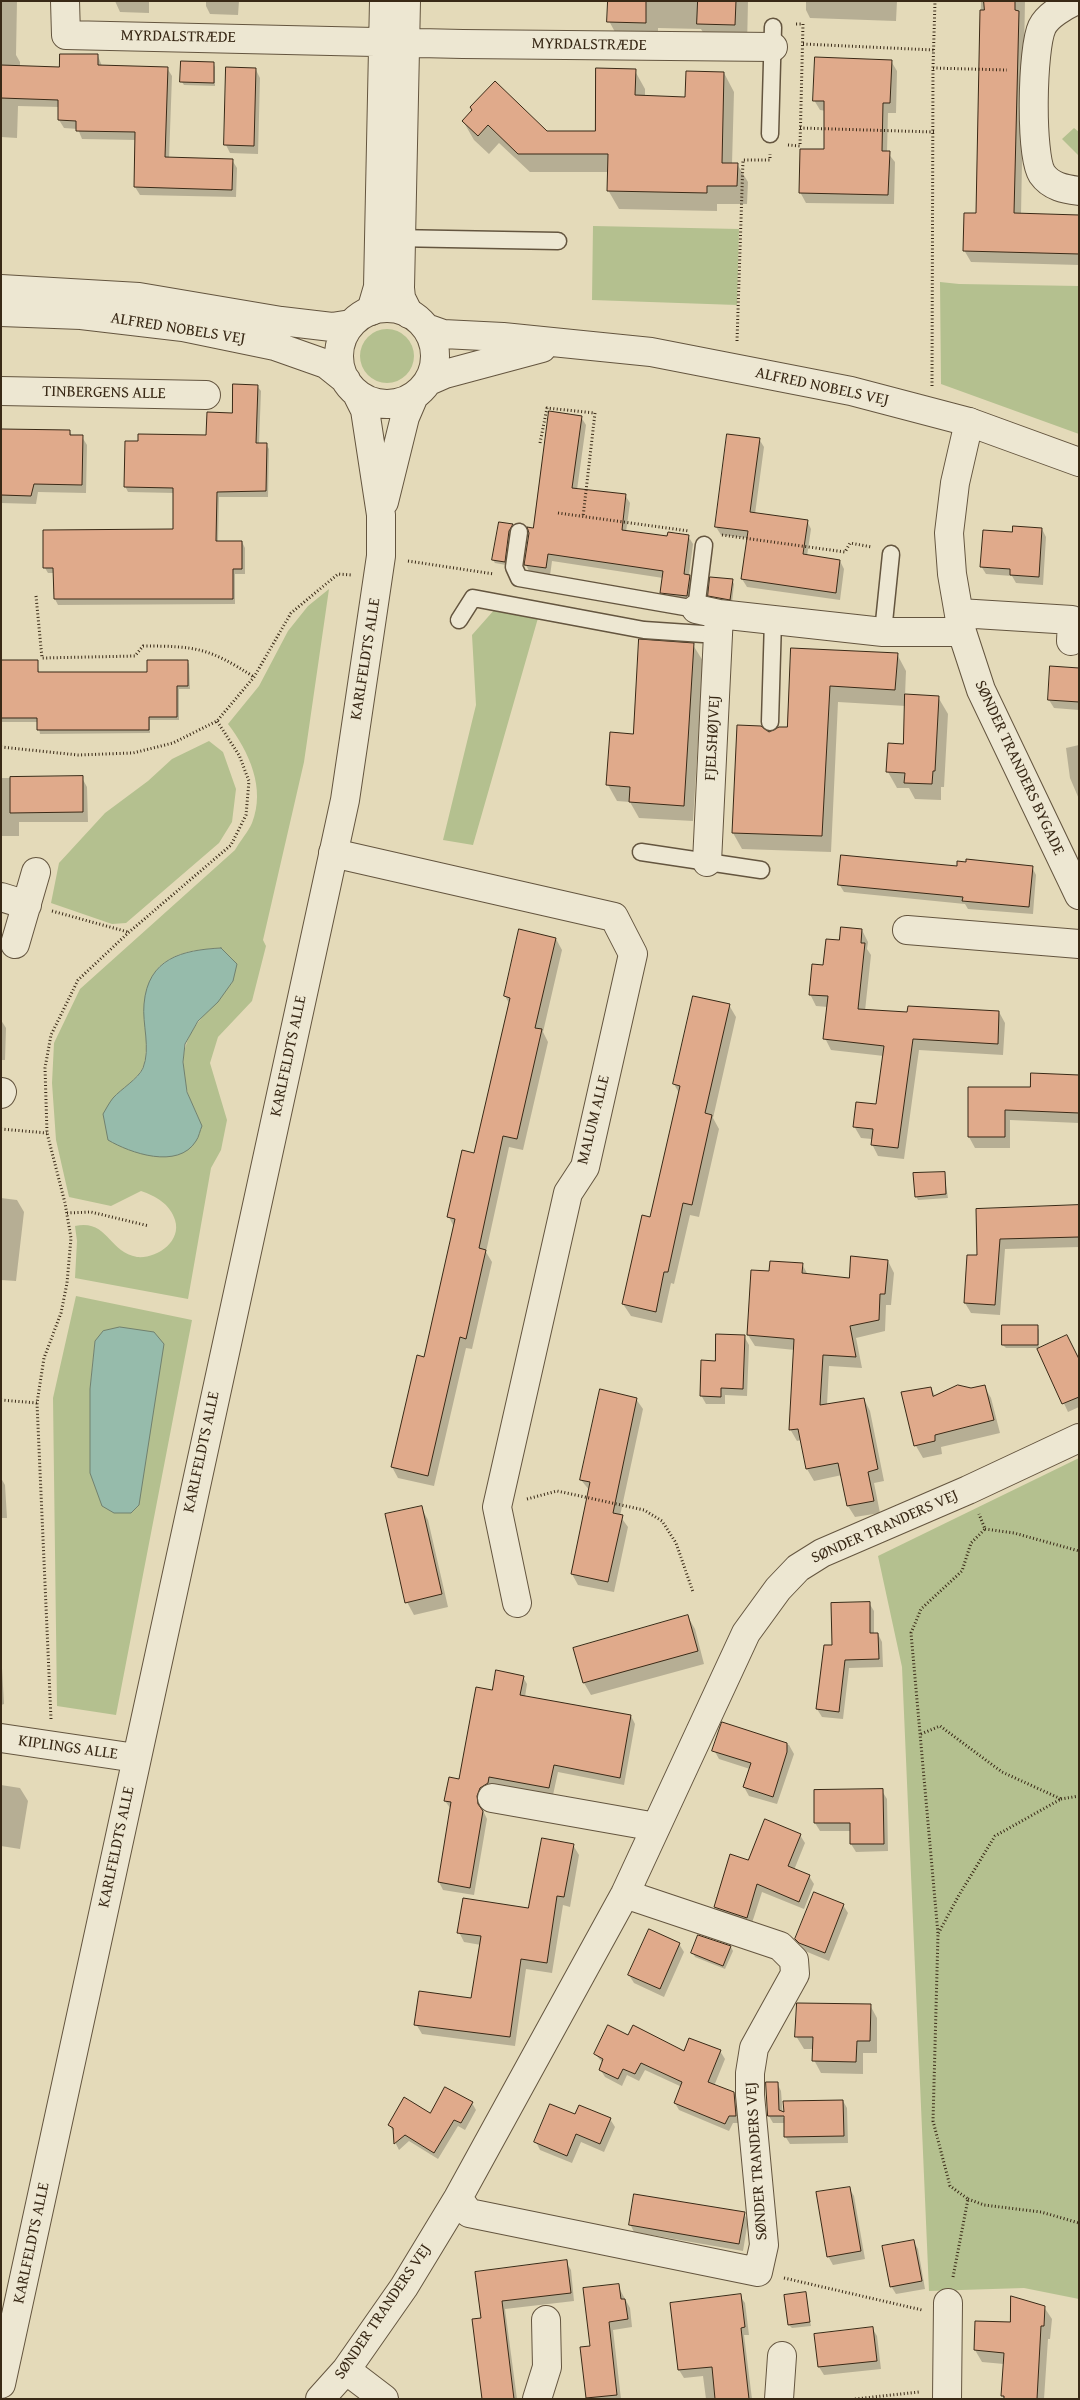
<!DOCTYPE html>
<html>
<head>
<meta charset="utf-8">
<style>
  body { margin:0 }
  #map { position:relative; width:1080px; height:2400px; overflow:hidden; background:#e4dab9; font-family:"Gentium Book Plus",serif }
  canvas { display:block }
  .frame { position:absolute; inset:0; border:2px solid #392916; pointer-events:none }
</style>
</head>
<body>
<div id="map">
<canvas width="1080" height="2400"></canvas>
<div class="frame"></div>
</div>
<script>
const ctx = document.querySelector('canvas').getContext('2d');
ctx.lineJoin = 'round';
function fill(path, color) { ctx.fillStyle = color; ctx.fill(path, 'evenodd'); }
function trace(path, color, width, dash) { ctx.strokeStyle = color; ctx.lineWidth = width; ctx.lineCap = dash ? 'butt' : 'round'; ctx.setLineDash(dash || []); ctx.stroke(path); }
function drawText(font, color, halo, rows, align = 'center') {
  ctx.font = font + ' "Gentium Book Plus",serif'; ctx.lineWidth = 4.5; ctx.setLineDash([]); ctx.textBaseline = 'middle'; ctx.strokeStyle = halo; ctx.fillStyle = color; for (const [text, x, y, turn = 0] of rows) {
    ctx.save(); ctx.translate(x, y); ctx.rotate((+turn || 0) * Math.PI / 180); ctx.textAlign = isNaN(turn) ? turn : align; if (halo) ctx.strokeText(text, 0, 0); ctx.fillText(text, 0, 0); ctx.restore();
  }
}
fill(new Path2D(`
  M1074,128L1079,132V156L1062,139Z
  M593,226L739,229L737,305L592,300Z
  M940,282L959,284L1079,286V434L941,384Z
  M360 356a27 27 0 1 1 54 0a27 27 0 1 1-54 0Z
  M329,589L304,762L263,940L266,946L252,1001L218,1037L210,1063L227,1120L221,1150L211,1168L188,1299L75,1278L77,1241L75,1226C108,1219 108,1252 137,1257C156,1259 182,1242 175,1220C170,1204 156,1196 141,1191L111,1206L69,1197L56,1140L52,1083L54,1043L80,989L235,850C240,841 248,832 252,823C266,788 249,752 228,724L259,686L288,631L308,606ZM221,948L233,981C203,1021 173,1033 187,1090C190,1102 198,1114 201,1126L112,1099C121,1090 136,1080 142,1069C148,1059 146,1035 145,1024C141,966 167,950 221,948Z
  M495,609L538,618L473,845L443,840L476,705L472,635Z
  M209,741L223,752L236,789L232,822L219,843L126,923L112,924L51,903L59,863L105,813L148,781L172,759Z
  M76,1296L192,1320L116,1715L57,1706L53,1398ZM95,1341L90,1473V1389Z
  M1079,1458V2299L1024,2288L929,2291L902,1667L878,1556Z`), '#b4c08f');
const water = new Path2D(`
  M221,948L237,964L233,981L218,1002L198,1021L185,1044L183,1062L187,1092L202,1126C200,1130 199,1137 196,1141C178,1170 130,1153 108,1140L103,1114C106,1109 109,1103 113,1098C121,1089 138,1079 143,1068C151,1048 142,1024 144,1004C148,958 182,950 221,948Z
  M120,1327L154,1332L164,1344L139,1505L131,1513H114L102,1506L90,1473V1389L95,1341L103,1331Z`);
fill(water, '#96bbab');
trace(water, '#71816f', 1);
fill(new Path2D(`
  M1,1H17L16,55L20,62V67L60,69L98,56L102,66L167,68L172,76L169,159L232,160L237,168L236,197L140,195L135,187L136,140L82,139L78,129L64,128L59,120V107L18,106L17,138L1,137Z
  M115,1H149V13L120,12Z
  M206,1H239L238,15L210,14L206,6Z
  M609,1H748L747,47L711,46L701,29L658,28V44L621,43L609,21Z
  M806,1H897L896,21L810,18L806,10Z
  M981,1H1025L1021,215L1079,216V265L971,262L964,250L977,214Z
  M891,61L897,71L896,113H888L887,152L895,162L894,204L806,203L800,192L826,151V111L820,110L814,100Z
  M213,63L215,67V86L184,85L182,82Z
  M256,70L260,78L258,154L230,153L226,145Z
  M635,71L645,89V97L687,99L724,73L734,92L732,164H737L748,182L747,204H717V211L619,209L608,190L609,172H530L499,143L489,154L474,140L463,121L546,132H596Z
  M257,386L261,391L259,444H266L269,449L268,497H219L218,542H242L245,548V574H235V604L58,605L55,599V573H48L45,568L175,530V493L128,492L125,486L208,436L234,414Z
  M581,417L586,425L577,490L625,495L630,503L626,532L668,538L688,536L693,544L689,575L694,584L691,604L666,600L662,592L663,578L552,561L550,576L530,573L526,565L534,529Z
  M1,430L70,432L72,436L82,437L87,445L86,493L38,492L36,504L1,503Z
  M728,435L759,439L764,447L755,514L807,521L811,529L807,556L840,561L844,569L840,600L747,587L742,579L748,538L721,535L716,527Z
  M500,523L512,525L514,529L506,565L495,563L493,560Z
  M1042,529L1046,537L1043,585L1016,583L1012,576L986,574L981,566L1013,534Z
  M732,580L734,584L732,603L711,599L709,595Z
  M693,645L703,661L693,821L639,818L630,802L617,801L608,785L634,735Z
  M792,649L897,654L906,671L905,696L938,697L948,714L944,787H941V800L915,799L909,788H897L888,772L904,745L906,706L838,702L831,852L742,849L733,833L738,726L769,733L788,729Z
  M1,661H37L39,673H148L187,661L189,664L190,689H179V720H150V733L40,734L38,722H1Z
  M1051,668L1079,669V710L1054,708L1049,700Z
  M1079,745V799L1070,778L1066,748Z
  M1,778H82L87,787L88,822H19V836H1Z
  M958,867H1032L1036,875L1033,914L968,909L965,904L844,892L839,884Z
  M862,930L868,942L867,949L871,955L865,1011L908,1013L999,1012L1005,1023L1003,1055L919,1050L904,1159L878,1156L872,1144V1139L861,1138L854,1126L877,1106L884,1056L831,1050L825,1038L828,1007L816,1006L810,994L824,966L840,942Z
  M556,939L562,950L543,1032L548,1042L523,1150L509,1147L486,1252L492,1262L472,1349L466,1348L434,1486L398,1478L392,1467L425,1359L454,1227L449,1217L475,1154L510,1005L505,996Z
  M729,1005L736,1017L713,1118L719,1129L699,1217L690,1215L674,1284L671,1283L662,1323L631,1316L623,1304L651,1218L679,1093L674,1084Z
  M1,1020L6,1028L5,1060H1Z
  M1079,1076V1123L1010,1120V1148H975L969,1137V1088H1031Z
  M944,1173L948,1198L918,1200L916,1196Z
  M1,1198L17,1200L24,1212L16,1281L1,1280Z
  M1079,1207V1247L1005,1249L1000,1315L971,1313L965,1303L978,1257L977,1210Z
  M888,1261L894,1273L891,1305H886L885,1331L856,1338L862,1368L829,1366L827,1405L864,1399L870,1411L884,1481L874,1483L880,1513L855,1517L848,1506L842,1475L814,1481L807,1469L801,1440L797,1441L790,1429L795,1350L755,1346L748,1335L771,1272L802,1264L808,1275L850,1279Z
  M1037,1326L1039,1330V1349L1079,1360V1407L1068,1412L1038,1348H1006L1003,1345Z
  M744,1336L749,1345L747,1396L725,1395V1404H706L701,1395L716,1362Z
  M984,1386L991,1398L1000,1433L941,1447L942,1454L923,1458L916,1446L931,1388L935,1396Z
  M636,1399L643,1409L620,1516L628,1527L614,1592L578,1585L572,1574L590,1491L581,1480Z
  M1,1478L5,1485L7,1518H1Z
  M421,1507L428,1520L448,1607L414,1615L407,1602Z
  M869,1603L874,1611V1634H878L882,1642L883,1667L849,1668L843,1719L822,1717L817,1709L833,1646Z
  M688,1617L695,1629L704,1664L591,1695L584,1683L575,1649Z
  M1,1650L4,1704L1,1705Z
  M523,1677L527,1684L525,1697L631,1716L635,1724L624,1785L558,1772L553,1795L493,1784L492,1791L480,1804L487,1819L474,1895L443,1890L439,1882L451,1809L445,1801L460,1780L493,1691Z
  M723,1724L789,1745L794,1754L777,1804L749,1796L744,1787L750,1769L719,1759L714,1750Z
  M1,1785L20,1788L28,1801L20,1849L1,1846Z
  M815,1791H882L887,1799L888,1851L856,1852L851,1844V1831H820L815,1823Z
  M800,1835L805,1843L794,1870L809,1876L814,1884L804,1909L762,1892L751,1926L720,1915L715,1907L749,1861Z
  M573,1845L579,1855L570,1907L563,1905L552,1973L526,1969L515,2046L422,2034L416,2024L472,2000L481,1945L464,1942L459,1932L529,1910Z
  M843,1905L848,1913L829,1961L805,1951L796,1939Z
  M649,1931L679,1944L684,1952L664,1997L634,1983L629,1975Z
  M699,1937L731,1947L733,1951L725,1969L695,1957L693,1953Z
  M870,2005L877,2018V2053H863V2074L821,2073L814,2060V2049H804L796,2036Z
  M628,2036L685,2052L720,2051L725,2059L714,2086L734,2093L738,2101L740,2123H733L729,2131L679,2110L675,2103L682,2087L645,2070L639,2081L627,2075L622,2086L605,2077L600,2069L603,2063L595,2054Z
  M777,2083L781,2091L783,2118L843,2101L847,2108L848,2143L790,2144L785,2136V2123H773L769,2116Z
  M472,2103L476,2110L465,2130L458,2126L438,2159L409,2141L399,2150L396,2144L394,2132L389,2125Z
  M576,2116L610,2119L615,2127L604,2152L581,2142L572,2163L540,2150L536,2142Z
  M849,2188L854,2196L865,2259L833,2265L828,2256Z
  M744,2214L748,2221L743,2251L634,2232L630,2224Z
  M913,2241L918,2249L925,2289L896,2294L891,2286Z
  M566,2262L571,2270L574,2301L505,2309L517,2399H484L482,2319L477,2273Z
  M618,2286L630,2308L632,2327L613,2330L621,2399H587L581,2348L592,2347Z
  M805,2294L811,2326L792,2328L789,2325Z
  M740,2296L745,2303L749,2335H744L752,2399H706L703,2376L684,2378L679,2370L671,2304Z
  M1044,2307L1052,2319L1050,2339H1048L1044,2399H1004L1002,2395L1004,2364L982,2362L975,2350Z
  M872,2328L877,2336L881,2369L824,2375L819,2367L816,2335Z`), '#0003');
const building = new Path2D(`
  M608,1H646V23L607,22Z
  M698,1H736L735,25L697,24Z
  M984,1H1015V10L1019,11L1014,213L1079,215V254L963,251L964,213H976L980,10H984Z
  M60,54H98V65L168,67L165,157L233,159L232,190L134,187L135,132L76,131V121L58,120V100L1,98V65L59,67Z
  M815,57L892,60L890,103H883L882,151H890L888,195L799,193L800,149H824V101H813Z
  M181,61L214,62V83L180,82Z
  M226,67L256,68L254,146L224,145Z
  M596,68L636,69L635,95L685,97L686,71L724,72L722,163H738L737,186H707V193L607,191L608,154H518L488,125L478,136L462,121L472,110L470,107L495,81L547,131H595Z
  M233,384L258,385L256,443H267L266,491L217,492L216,541H242V569H233V599H54L53,568H43V530L173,529V488L124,487L125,441H138V434L206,435L207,412L232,413Z
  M549,411L582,416L572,488L626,494L622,530L667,536L668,532L689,535L684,574L690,575L687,596L660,593L663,571L548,554L546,568L524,565L529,533L527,527L533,528Z
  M1,429L70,430V435H83L82,485L34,484L31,496L1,495Z
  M727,434L760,438L750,512L808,520L803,554L840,560L836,593L741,579L748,531L715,527Z
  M499,522L513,524L509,531L505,562L492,560Z
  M1013,526L1042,528L1039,577L1010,575V569L980,567L983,530L1012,532Z
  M710,577L733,579L730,600L708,596Z
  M639,639L694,643L684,806L629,802L630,787L606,785L610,732L633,734Z
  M791,648L898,653L895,690L830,686L822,836L732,833L737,725L761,726L769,732L779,727H787Z
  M1,660H38V672H147V660H188V686H177V717H149V730H37V718H1Z
  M1050,666L1079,668V702L1048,700Z
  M905,694L939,696L935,771H933L932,784L904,783L905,773L886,772L888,743L903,744Z
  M83,776V812L10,813V777Z
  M841,855L957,866V861L966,862V859L1033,866L1029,907L962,901L963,897L838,885Z
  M841,927L862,929L861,943H865L858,1009L907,1012L908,1006L999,1011L998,1044L913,1039L898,1148L871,1145L873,1129L853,1127L856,1102L876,1104L884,1046L823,1039L828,996L809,995L812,964L823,965L826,939L839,940Z
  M519,929L556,938L535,1028L542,1029L517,1139L503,1136L479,1248L486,1250L466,1339L460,1337L428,1476L391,1467L417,1355L424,1357L455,1219L447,1217L462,1150L474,1153L510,998L504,996Z
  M693,996L730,1004L705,1113L712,1115L692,1205L683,1203L668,1272H664L656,1312L622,1304L642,1215L650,1217L680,1086L673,1084Z
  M1031,1073L1079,1075V1113L1005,1110V1137H968V1087H1030Z
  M945,1172L946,1194L915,1197L913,1173Z
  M1079,1205V1237L1000,1239L995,1305L964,1303L967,1255H977L976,1209Z
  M851,1256L888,1260L885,1294H880L879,1320L850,1326L856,1357L823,1355L820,1405L864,1398L878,1469L868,1472L874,1501L847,1506L838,1463L806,1469L798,1429L789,1430L794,1339L747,1335L751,1270L769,1271L770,1261L803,1263L802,1273L849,1278Z
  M1002,1325H1038V1345H1002Z
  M716,1334L745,1335L743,1389L721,1388V1397L700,1396L701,1360L715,1361Z
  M1067,1335L1079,1359V1397L1062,1404L1037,1349Z
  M958,1385L971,1388L985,1385L994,1420L935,1435V1441L914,1446L901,1392L931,1387L933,1396Z
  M600,1389L637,1398L613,1513L623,1515L608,1582L571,1574L590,1482L580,1480Z
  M422,1506L442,1594L405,1603L385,1514Z
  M870,1602V1633H878L879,1659L845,1660L839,1712L816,1709L824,1645H832L831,1603Z
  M688,1615L698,1651L583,1683L573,1648Z
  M496,1670L524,1676L520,1695L631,1715L620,1778L554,1765L549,1788L489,1777L488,1783L480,1788L477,1796L478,1804L483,1811L470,1888L438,1882L451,1802L444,1801L449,1777L459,1779L476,1687L492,1690Z
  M722,1722L787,1743V1752L773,1797L743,1787L751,1763L712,1751Z
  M883,1789L884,1844H850V1823H814V1790Z
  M765,1819L801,1834L788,1866L810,1875L799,1902L757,1884L747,1918L714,1907L730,1854L748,1860Z
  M542,1838L574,1844L564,1897L557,1896L547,1963L521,1959L510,2037L414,2025L419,1991L471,1998L481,1936L457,1933L463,1898L528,1908Z
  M814,1892L844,1904L825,1953L799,1943L795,1939Z
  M649,1929L680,1943L660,1989L628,1975Z
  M698,1935L731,1946L723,1966L691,1953Z
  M797,2003L871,2004L870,2041H857L856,2062L812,2061L813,2037H795Z
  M608,2025L628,2035L633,2025L684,2051L689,2038L721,2050L708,2082L734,2092L736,2116H729L725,2124L674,2103L682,2082L641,2063L635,2074L623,2069L618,2079L599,2070L603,2059L594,2054Z
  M766,2082H778L779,2110L784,2112L783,2101L843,2100L844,2136L784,2137V2116H768Z
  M445,2087L473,2102L461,2123L454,2120L434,2153L405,2135L394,2144L393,2128L388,2125L404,2097L430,2113Z
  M550,2104L575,2114L579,2105L611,2118L600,2144L576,2134L567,2156L534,2142Z
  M850,2187L861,2251L827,2257L816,2192Z
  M634,2194L745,2212L739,2244L629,2225Z
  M914,2240L922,2281L890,2287L882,2246Z
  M567,2260L571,2293L502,2301L514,2399H482L472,2319L481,2318L475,2272Z
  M619,2284L621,2299H625L628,2319L609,2322L617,2395L586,2398L580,2347L590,2346L583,2288Z
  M806,2292L810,2322L788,2325L784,2295Z
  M741,2294L745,2327L741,2328L749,2399H715L712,2367L678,2370L670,2303Z
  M1011,2296L1045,2306L1044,2326H1041L1037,2399H1004V2396H1001L1004,2353L974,2350L975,2321L1010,2322Z
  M873,2327L877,2361L818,2367L814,2334Z`);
fill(building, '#e0aa8b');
trace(building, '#392916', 1);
const service = new Path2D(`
  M770,134L773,27
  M393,238L558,241
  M519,532L514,567L519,578L696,609L704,545
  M459,620L473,598L644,630L718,635
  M883,632L891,554
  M770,722L773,620
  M641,852L761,870`);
const minor = new Path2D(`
  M65,1L66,35L463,44L773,47
  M406,1L400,288L401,298L409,314
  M1075,1C1064,6 1047,16 1042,27C1032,48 1030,155 1042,174C1051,187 1065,189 1079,191
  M371,311L378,287L384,1
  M1,391L206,395
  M969,422L955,483L949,533L952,574L962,632L981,690L1079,895
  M696,609L719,614L883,632H962
  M959,613L1072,620L1071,641
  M333,853L614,917L633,954L585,1167L568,1193L497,1507L517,1603
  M707,862L719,614
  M1,897L27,905
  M907,930L1079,944
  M15,944L36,872
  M1,1094L2,1092
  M1,1738L136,1758
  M492,1798L656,1827
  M458,2198L469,2213L758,2272L764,2245L750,2095V2073L754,2048L795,1974L794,1960L780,1946L625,1894
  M346,2370L384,2399
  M320,2399L346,2370L404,2287L458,2198L625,1894L746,1633L778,1589L798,1568L822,1553L968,1490L1079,1438
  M537,2399L547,2367L546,2320
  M779,2399L782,2356
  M947,2399L948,2303`);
const tertiary = new Path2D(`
  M1,289L139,297L281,321L332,327L351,324
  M339 356a48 48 0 1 1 96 0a48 48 0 1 1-96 0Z
  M1,312L81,315L183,327L275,346L326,364L346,380
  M426,328L443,334L503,337L651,352L851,391L969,422L1079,462
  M429,381L445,374L542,348
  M384,502L405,417L414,396
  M1,2384L345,800L381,556V515L365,410L357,394`);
trace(service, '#64553f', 19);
trace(minor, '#64553f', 30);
trace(tertiary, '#64553f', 30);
trace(new Path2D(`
  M803,44L934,50
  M933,68L1007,70
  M800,128L934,132
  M788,145L800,146L803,24H794
  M737,341L743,160H770V154
  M932,386L933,68L935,1
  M540,443L547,408L595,413L583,517
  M558,513L689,531
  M722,535L845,552L850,543L872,547
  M408,561L494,574
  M36,596L42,658L135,656L143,646C196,646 209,648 254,677
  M1,747L78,755L133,753L173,743L217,721L254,677L291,613L338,574L352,575
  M52,911L128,932
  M1,1129L47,1133
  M67,1213L91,1212L149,1226
  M1,1400L37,1403
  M527,1499L557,1491L644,1510L662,1521L676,1543L693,1592
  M985,1529L1014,1533L1079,1551
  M51,1719L37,1403L44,1358L61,1313L67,1283L71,1238L65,1203L47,1133L45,1068L51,1035L78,980L128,933L231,845L246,815L249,781L239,755L217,721
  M921,1734L940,1726L1002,1772L1061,1799L995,1836L959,1895L938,1934
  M1061,1799L1079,1796
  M968,2199L984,2205L1041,2212L1079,2223
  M953,2277L968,2199L950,2186L933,2121L938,1934L911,1633L921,1609L962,1571L971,1543L985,1529L979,1514
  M784,2278L922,2310
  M855,2399L919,2392`), '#392916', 3, [1, 2.5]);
trace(service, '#ede7d2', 16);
trace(minor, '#ede7d2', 28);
trace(tertiary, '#ede7d2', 28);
drawText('16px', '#392916', '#ede7d2', [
  ["MYRDALSTRÆDE",178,37,1],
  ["MYRDALSTRÆDE",589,45,1],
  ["ALFRED NOBELS VEJ",178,329,9],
  ["ALFRED NOBELS VEJ",822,387,12],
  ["TINBERGENS ALLE",104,393,1],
  ["KARLFELDTS ALLE",366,659,-81],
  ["FJELSHØJVEJ",713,738,-87],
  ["SØNDER TRANDERS BYGADE",1019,768,65],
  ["KARLFELDTS ALLE",289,1056,-78],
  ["MALUM ALLE",594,1120,-76],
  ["KARLFELDTS ALLE",202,1452,-78],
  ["SØNDER TRANDERS VEJ",885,1527,-24],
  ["KIPLINGS ALLE",68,1748,8],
  ["KARLFELDTS ALLE",117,1847,-78],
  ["SØNDER TRANDERS VEJ",757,2161,-94],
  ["KARLFELDTS ALLE",32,2243,-78],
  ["SØNDER TRANDERS VEJ",383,2312,-56]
]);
</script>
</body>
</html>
